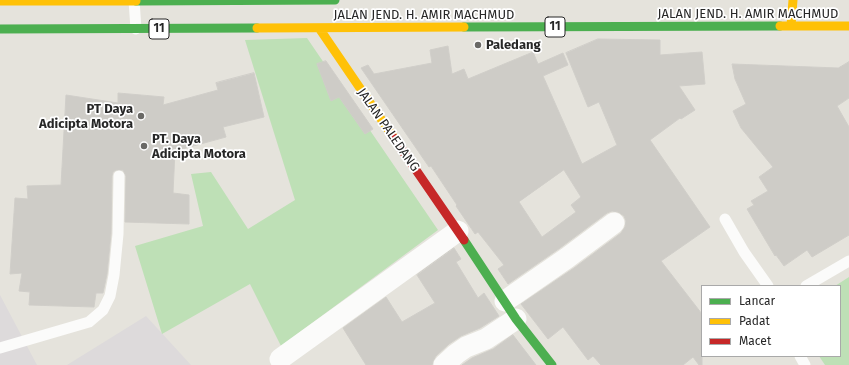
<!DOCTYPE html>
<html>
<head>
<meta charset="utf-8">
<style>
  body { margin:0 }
  #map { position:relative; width:849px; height:365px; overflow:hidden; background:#e5e3dc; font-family:"Fira Sans",sans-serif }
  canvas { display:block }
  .legend { position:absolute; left:701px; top:285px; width:140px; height:72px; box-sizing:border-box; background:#fff; border:1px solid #a9a9a9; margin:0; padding:5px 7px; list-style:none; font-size:12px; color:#272727 }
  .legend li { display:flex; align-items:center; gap:8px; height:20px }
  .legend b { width:20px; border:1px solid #a9a9a9 }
</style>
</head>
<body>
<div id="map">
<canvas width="849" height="365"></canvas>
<ul class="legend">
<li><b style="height:5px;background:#4caf50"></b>Lancar</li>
<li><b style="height:5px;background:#ffc107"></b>Padat</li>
<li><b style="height:5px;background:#c62828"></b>Macet</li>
</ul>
</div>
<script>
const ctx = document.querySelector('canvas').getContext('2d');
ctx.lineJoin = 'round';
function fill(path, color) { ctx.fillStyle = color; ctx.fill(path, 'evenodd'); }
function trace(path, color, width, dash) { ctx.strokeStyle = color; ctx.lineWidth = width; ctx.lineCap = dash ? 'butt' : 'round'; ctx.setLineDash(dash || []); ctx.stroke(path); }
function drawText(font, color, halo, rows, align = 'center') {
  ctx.font = font + ' "Fira Sans",sans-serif'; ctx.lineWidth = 3.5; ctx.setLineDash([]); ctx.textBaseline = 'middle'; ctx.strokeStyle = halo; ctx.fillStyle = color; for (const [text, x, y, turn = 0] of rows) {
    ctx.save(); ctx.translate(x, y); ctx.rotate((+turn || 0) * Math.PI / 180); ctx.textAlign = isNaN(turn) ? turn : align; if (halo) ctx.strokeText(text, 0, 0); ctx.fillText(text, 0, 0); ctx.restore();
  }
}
fill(new Path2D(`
  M0,295L37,365H0Z
  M146,316L191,365H67Z`), '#dddadb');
fill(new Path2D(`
  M307,38L438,230L281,346L250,284L162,334L135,246L203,226L191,174L211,172L248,229L295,200L245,40Z
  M849,277V365H825L819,356H840V286H835Z`), '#bee0b6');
const building = new Path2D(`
  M598,39L660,40V55L702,52L705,84L679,86L695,110L681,119L680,118L650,140L710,227L661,261L702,314V365H699L693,357L683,365H601L593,356L588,360L563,327L548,339L521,304L574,268L621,233L625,227L626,221L624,216L618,212L612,211L607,213L560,248L508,284L498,269L504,265L478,232L475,234L456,206L457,205L431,166L429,167L361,68L368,65L374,74L432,63L430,50L448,46L452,74L464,69L468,79L533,52L538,64L563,53L568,65L543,76L582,164L617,145L599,102L588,107L566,53ZM564,170L581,197L571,205L576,212L542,237L519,202Z
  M326,61L373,129L365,134L339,97L331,101L317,64Z
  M849,62V98L837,106L849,127V235L812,257L807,250L784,266L776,255L775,256L747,209L754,205L751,201L768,191L759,177L773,167L741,128L733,111L746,104L735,79L732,64L838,68Z
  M254,73L264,117L223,127L226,137L175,151L173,193L189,195V224L125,222L126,176L123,170H116L113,172L112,176L111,234L107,274L103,293H96L94,307L29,305L30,292L19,291L22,273L10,274L15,198L28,199L27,186L61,185L66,95L118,103V93L164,97L163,105L218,90L216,83Z
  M454,248L461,259L456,262L478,298L484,293L499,316L480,328L461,336L449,344L436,356L433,361L432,365H366L343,328L386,297L402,322L435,303L417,275Z
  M513,335L536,365H462L472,358L493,349Z`);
fill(building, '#ceccc7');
trace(building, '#d0cec9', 1);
trace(new Path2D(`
  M134,0L136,29
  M725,219L744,252L768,286
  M806,286L849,261
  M0,348L89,322L103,310L110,296L114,275L118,234L119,176
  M800,356L805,365`), '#fbfbfa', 11);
trace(new Path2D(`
  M505,301L567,258L614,223
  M280,359L458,231
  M444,365L456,354L466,347L486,339L516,319`), '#fbfbfa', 21);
trace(new Path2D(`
  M136,1L335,0
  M464,27L780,26
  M0,29L257,28
  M464,240L516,319L552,365`), '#4caf50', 9);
trace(new Path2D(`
  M0,1H136
  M780,26H849
  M791,26L793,0
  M257,28L464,27
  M319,28L394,138`), '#ffc107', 9);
trace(new Path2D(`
  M394,138L464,240`), '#c62828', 9);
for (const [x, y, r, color] of [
  [478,45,4,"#6a6966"],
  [141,116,4,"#6a6966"],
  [144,146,4,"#6a6966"]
]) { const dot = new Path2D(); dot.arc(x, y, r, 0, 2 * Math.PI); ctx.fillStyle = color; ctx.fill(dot); trace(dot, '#fff', 1.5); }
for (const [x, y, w] of [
  [555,27,20],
  [159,29,20]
]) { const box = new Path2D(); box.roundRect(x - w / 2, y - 10, w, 20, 3); ctx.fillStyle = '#fff'; ctx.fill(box); trace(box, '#272727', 1); }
drawText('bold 12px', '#272727', null, [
  ["11",555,27],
  ["11",159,29]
]);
drawText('13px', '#272727', '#fff', [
  ["JALAN JEND. H. AMIR MACHMUD",748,14],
  ["JALAN JEND. H. AMIR MACHMUD",424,15],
  ["JALAN PALEDANG",388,130,55]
]);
drawText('bold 13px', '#272727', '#fff', [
  ["Paledang",486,45],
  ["PT Daya",133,109,"right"],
  ["Adicipta Motora",133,124,"right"],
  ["PT. Daya",152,139],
  ["Adicipta Motora",152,154]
], 'left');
</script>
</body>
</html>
